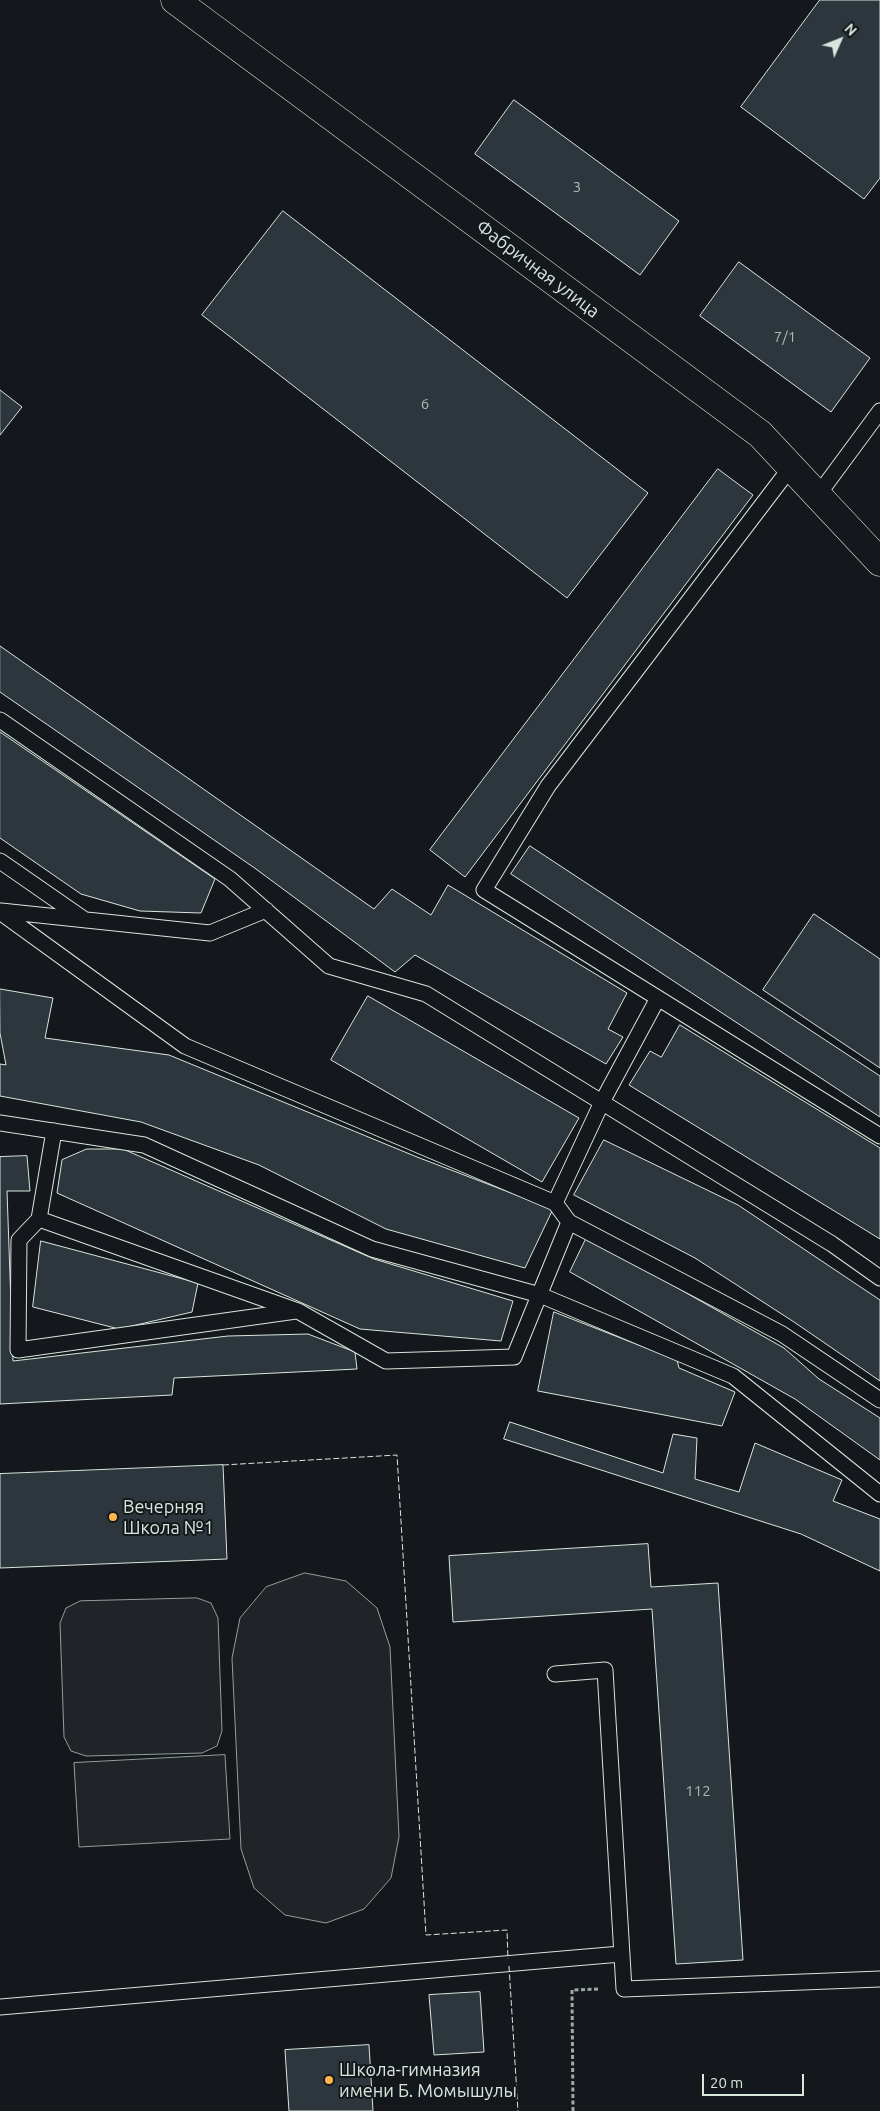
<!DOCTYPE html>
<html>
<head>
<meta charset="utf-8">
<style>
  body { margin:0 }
  #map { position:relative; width:880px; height:2111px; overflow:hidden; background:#14181c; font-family:Ubuntu,sans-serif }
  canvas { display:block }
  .north { position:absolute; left:815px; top:15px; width:50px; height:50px; -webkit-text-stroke:4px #14181c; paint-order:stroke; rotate:46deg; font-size:14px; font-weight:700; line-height:20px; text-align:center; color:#d8e6dc }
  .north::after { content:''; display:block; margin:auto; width:18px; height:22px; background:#d8e6dc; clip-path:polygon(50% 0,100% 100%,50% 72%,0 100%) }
  .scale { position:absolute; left:702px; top:2074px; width:102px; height:22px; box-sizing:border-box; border:2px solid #d8e6dc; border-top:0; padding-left:6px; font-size:15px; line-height:18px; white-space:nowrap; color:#d8e6dc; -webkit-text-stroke:4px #14181c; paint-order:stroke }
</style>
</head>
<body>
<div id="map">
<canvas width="880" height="2111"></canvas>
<div class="north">N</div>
<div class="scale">20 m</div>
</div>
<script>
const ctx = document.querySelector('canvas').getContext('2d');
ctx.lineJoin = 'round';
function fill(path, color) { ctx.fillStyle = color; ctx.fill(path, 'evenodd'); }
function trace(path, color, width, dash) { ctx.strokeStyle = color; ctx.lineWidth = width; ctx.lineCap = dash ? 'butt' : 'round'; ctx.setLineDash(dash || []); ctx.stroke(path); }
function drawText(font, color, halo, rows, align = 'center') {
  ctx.font = font + ' Ubuntu,sans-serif'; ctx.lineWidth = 4; ctx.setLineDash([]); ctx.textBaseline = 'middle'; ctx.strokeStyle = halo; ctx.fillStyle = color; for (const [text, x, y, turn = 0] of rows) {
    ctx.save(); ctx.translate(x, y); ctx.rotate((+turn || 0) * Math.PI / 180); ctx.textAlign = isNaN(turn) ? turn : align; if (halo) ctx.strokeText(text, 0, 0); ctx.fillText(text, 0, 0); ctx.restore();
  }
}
const green = new Path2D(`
  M305,1573L346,1581L377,1608L390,1647L399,1837L391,1878L364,1909L326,1923L285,1915L254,1888L241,1849L232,1658L240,1618L266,1587Z
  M197,1598L211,1603L218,1618L222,1731L217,1746L202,1753L86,1756L71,1751L64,1737L60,1623L66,1608L80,1601Z
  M225,1755L230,1839L79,1847L74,1763Z`);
fill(green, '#202428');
trace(green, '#939e99', 1);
const building = new Path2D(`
  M820,0H880V178L864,199L741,107Z
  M514,100L679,221L640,275L475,154Z
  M283,211L648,493L567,598L202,315Z
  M739,262L870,358L831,412L700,316Z
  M0,390L22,407L0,435Z
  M718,469L753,495L465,877L430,850Z
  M0,646L374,909L392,889L431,915L448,885L627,993L608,1029L623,1037L606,1064L415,955L395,972L256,869L0,692Z
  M0,732L215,879L201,913L140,911L81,894L0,838Z
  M530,846L880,1076V1117L511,874Z
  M814,914L880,959V1068L763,990Z
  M0,989L53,998L45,1038L169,1055L417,1157L553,1209L525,1268L386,1229L259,1165L141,1122L0,1096V1064L6,1065L0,1033Z
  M368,996L579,1118L542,1182L331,1060Z
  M680,1025L880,1148V1239L629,1085L650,1051L661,1057Z
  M604,1140L738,1205L880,1300V1381L794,1322L695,1258L574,1195Z
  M87,1149H123L374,1259L513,1301L501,1341L360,1329L57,1193L62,1160Z
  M27,1156L30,1191H7L13,1361L228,1336L308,1334L355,1352L357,1369L174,1378L172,1395L0,1404V1157Z
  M587,1237L784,1348L819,1379L880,1418V1460L795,1399L570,1272Z
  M41,1241L198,1283L192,1312L119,1329L33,1307Z
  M554,1312L677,1360L679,1368L735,1392L722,1426L538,1391Z
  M510,1422L663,1473L673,1434L697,1438L695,1479L739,1492L755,1443L842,1480L833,1501L880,1519V1571L801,1534L504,1439Z
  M223,1465L227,1559L0,1568V1474Z
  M648,1544L651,1587L718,1583L743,1960L676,1964L652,1609L453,1622L449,1556Z
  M480,1992L484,2052L434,2055L429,1995Z
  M369,2045L373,2111H289L285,2050Z`);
fill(building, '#2c363c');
trace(building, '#d8e6dc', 1);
const service = new Path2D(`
  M791,467L548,786L484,890L880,1136
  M818,495L880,411
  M0,720L230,879L329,966L426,994L832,1244L880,1278
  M0,861L85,920
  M1,911L210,933L266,910
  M0,912L185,1046L555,1203L569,1222L782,1334L880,1400
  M0,1123L144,1145L372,1249L540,1295L733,1376L880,1494
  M54,1131L39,1219L19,1240L18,1350L296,1311
  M555,1203L602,1102L658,998
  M39,1219L298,1311L386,1361L514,1357L569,1222
  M555,1674L605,1670L624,1989L880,1979
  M0,2007L621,1954`);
const minor = new Path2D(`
  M175,0L760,434L880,562`);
trace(service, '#d8e6dc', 17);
trace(minor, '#d8e6dc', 29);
trace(new Path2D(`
  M573,2111L572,1990L600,1989`), '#9da8a2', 3, [4, 2.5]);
trace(service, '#14181c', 15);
trace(minor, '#14181c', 28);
trace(new Path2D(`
  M223,1465L397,1455L426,1935L507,1930L508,1959
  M509,1966L518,2111`), '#d8e6dc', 1, [6, 2.5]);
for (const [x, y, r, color] of [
  [113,1517,5,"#ffb74d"],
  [329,2080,5,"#ffb74d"]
]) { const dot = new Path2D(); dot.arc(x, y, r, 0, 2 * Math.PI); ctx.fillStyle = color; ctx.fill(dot); trace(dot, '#14181c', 2); }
drawText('15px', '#adbab4', null, [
  ["3",577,187],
  ["7/1",785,337],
  ["6",425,404],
  ["112",698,1791]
]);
drawText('18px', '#d8e6dc', '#14181c', [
  ["Фабричная улица",538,269,37]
]);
drawText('18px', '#d8e6dc', '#14181c', [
  ["Вечерняя",123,1507],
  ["Школа №1",123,1528],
  ["Школа-гимназия",339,2070],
  ["имени Б. Момышулы",339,2091]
], 'left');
</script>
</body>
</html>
